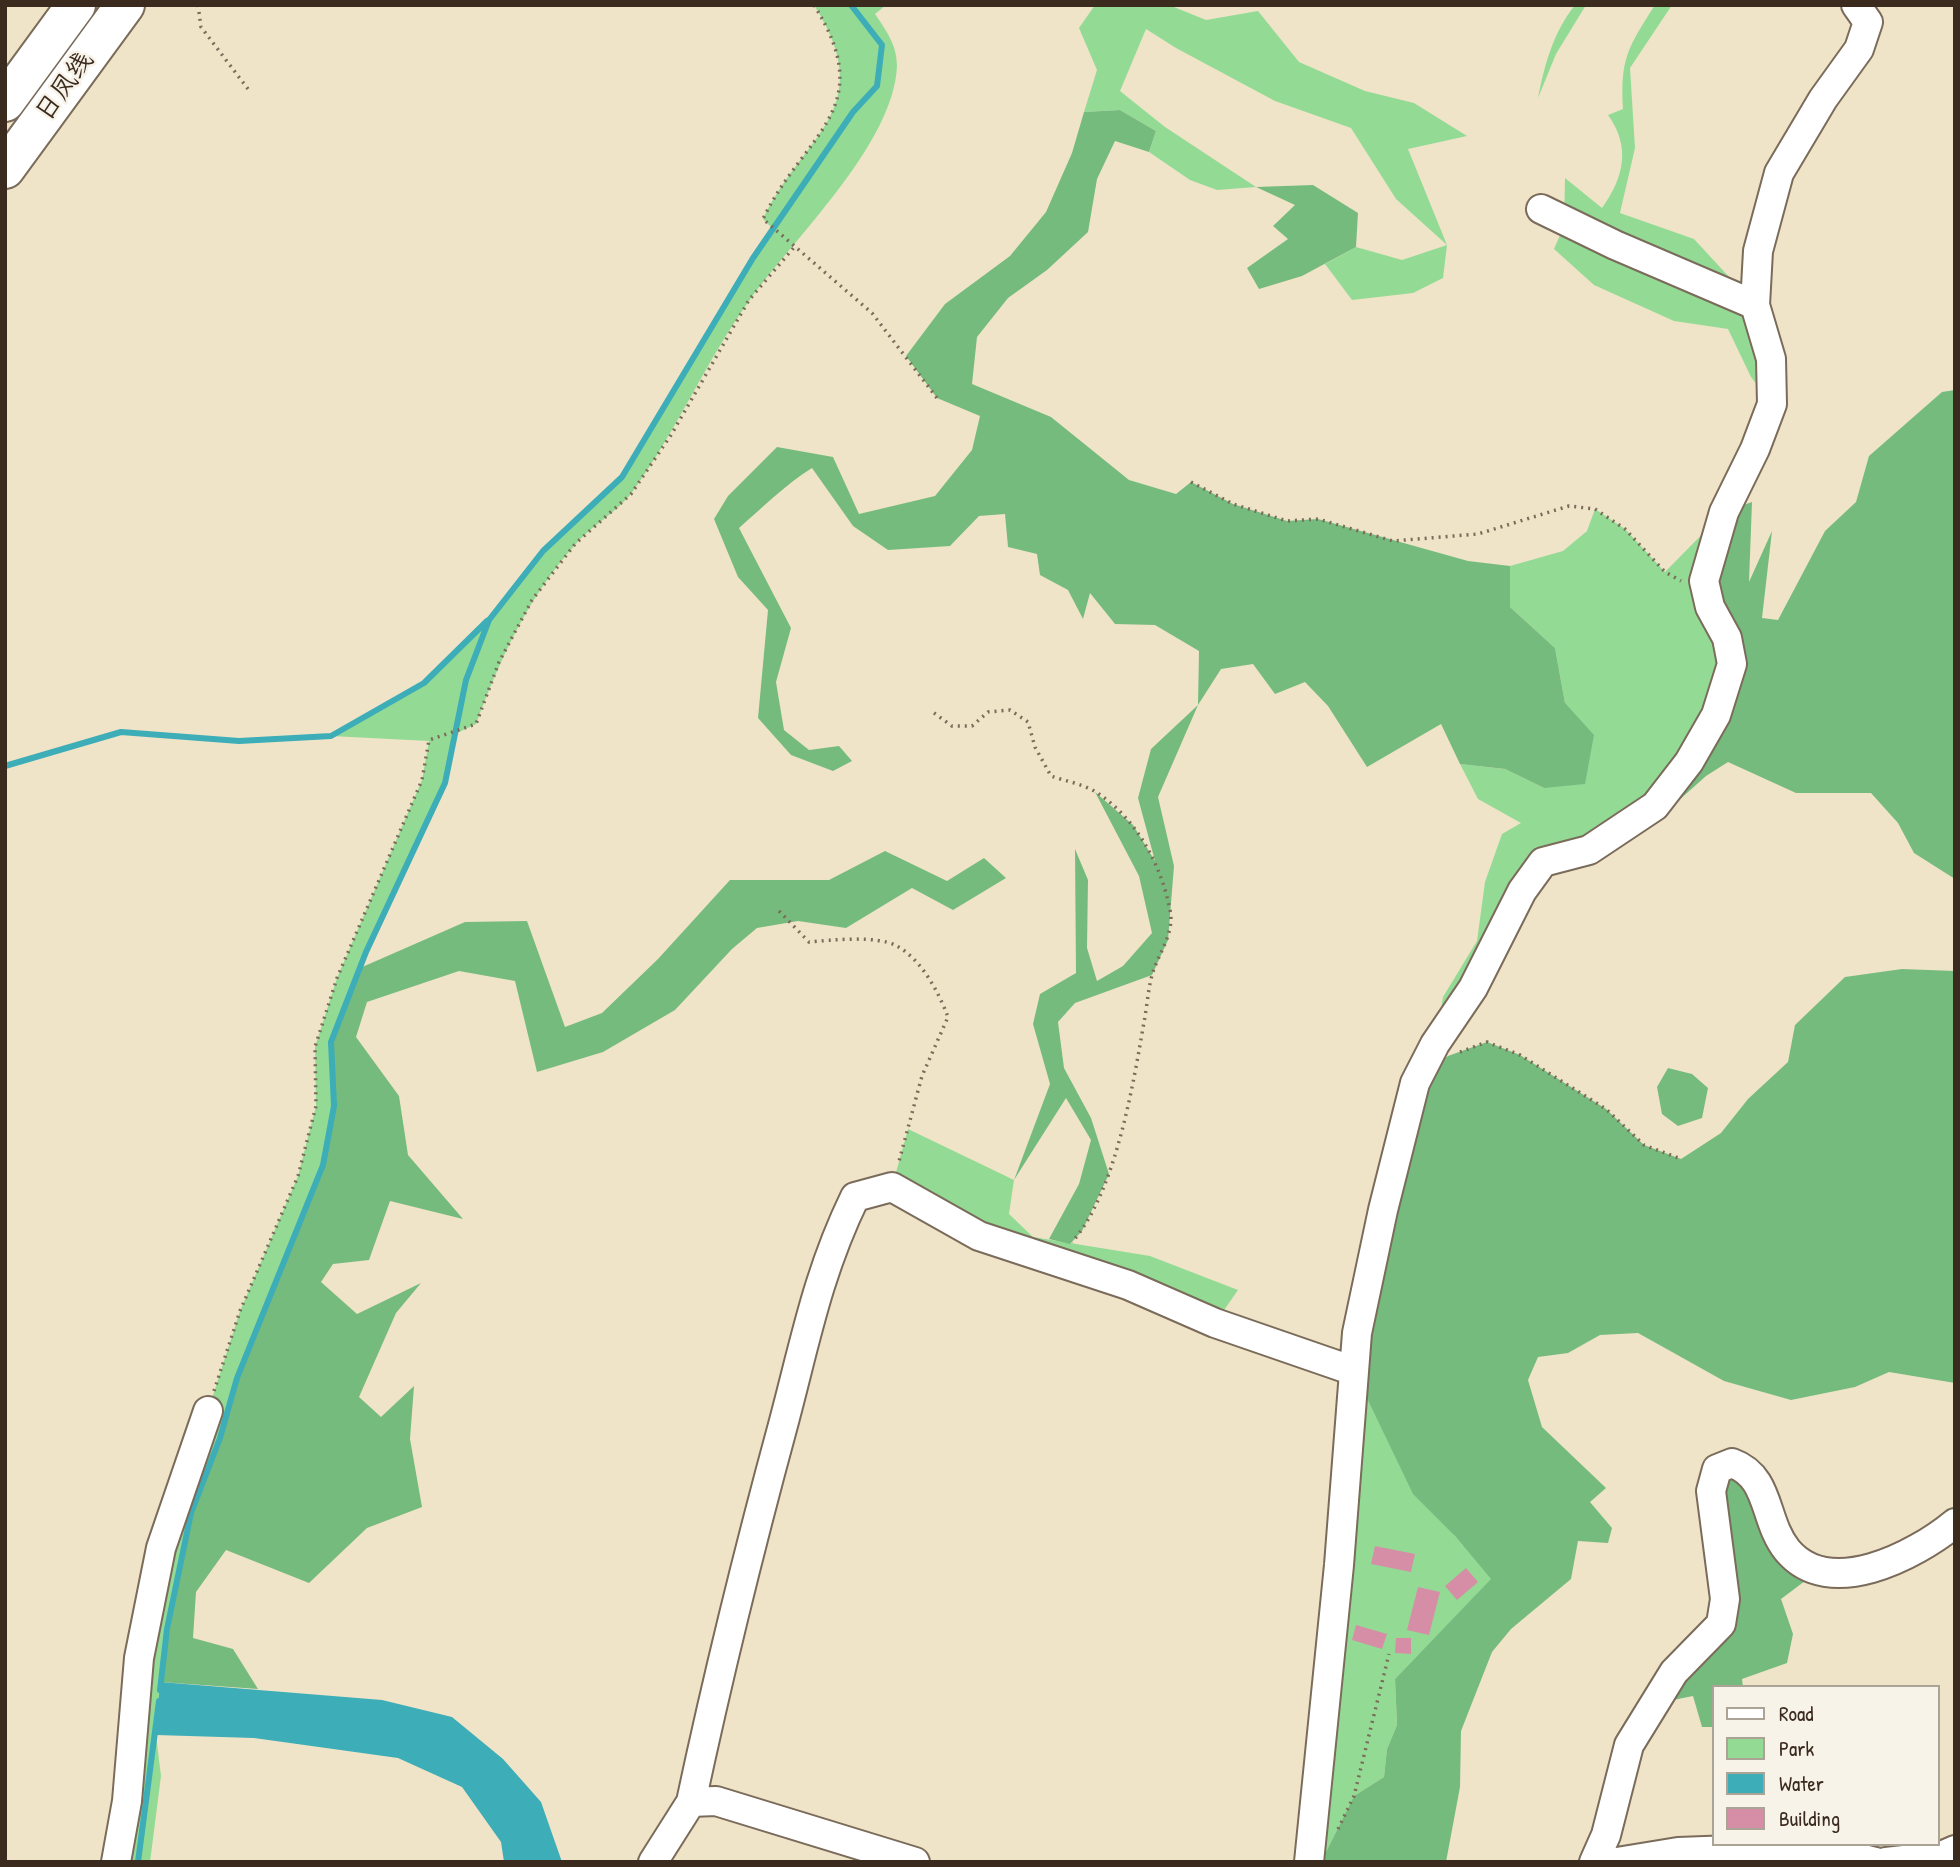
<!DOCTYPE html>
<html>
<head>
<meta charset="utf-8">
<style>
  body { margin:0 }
  #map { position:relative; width:1960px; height:1867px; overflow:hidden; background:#efe4c8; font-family:"Patrick Hand",sans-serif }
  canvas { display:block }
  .frame { position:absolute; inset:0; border:7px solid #3b2a1e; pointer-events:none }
  .legend { position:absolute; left:1712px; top:1685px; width:228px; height:161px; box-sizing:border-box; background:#f7f3e8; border:2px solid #aca397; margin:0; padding:9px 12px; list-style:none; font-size:21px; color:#3b2a1e }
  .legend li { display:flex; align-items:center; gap:14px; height:35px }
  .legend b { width:35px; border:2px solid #aca397 }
</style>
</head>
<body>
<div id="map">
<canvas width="1960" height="1867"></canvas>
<div class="frame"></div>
<ul class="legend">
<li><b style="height:9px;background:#fff"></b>Road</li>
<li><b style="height:19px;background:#93db95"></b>Park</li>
<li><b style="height:19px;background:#3dadb8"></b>Water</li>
<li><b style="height:19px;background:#d58ea5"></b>Building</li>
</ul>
</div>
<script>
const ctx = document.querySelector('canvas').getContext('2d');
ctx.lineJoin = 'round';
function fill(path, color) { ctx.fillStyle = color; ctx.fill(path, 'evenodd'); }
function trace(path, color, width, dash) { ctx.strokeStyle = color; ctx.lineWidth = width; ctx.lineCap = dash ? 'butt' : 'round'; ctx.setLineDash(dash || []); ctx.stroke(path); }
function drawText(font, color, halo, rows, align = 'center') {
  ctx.font = font + ' "Patrick Hand","LXGW WenKai TC",sans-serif'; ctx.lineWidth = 5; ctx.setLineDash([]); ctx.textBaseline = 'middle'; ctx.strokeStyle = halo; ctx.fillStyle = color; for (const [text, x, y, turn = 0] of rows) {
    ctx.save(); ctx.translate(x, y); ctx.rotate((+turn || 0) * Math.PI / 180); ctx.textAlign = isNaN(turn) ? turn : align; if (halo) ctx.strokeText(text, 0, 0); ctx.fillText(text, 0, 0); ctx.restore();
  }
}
fill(new Path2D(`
  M814,5H886L875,14C886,30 897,45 897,66C894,144 793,239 749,301C706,361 677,430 633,491C618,512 592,525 575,545C528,597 500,659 476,724L455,734L445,783L366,952L331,1042L334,1106L323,1165L237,1378L220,1438L191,1513L167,1629L158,1707L156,1735L161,1776L150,1862H116L139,1658L208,1411L240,1311L298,1176L316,1106L315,1047L337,978L422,780L429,741L331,736L424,683L489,620L543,551L622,477L772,228L763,219C804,133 880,110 814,5Z
  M1095,5H1169L1206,20L1258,11L1299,62L1365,91L1414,103L1467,136L1408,149L1447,245L1443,278L1413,293L1352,300L1325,264L1356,247L1402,260L1447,245L1396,199L1351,128L1275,101L1176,48L1146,29L1120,91L1165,127L1256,187L1217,190L1190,180L1149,152L1156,131L1120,110L1084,112L1097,70L1079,28Z
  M1575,5H1586L1556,54L1538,98C1545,63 1553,33 1575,5Z
  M1655,5H1672L1630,68L1635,148L1620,213L1694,239L1755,305L1772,404L1751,377L1728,329L1674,321L1594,285L1554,249L1564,226L1565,178L1602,208C1624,177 1631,147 1608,115L1623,109C1620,59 1628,47 1655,5Z
  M1595,509L1625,529L1665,572L1724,512L1732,664L1655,806L1543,862L1435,1044L1443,997L1477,941L1485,882L1502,834L1521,823L1478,799L1460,764L1505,769L1544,788L1565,703L1555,648L1510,607V566L1563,551L1587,531Z
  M908,1129L1014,1180L1009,1214L1033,1237L1150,1256L1238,1290L1215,1323L892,1187Z
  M1354,1371L1455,1536L1492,1579L1395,1679L1397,1725L1387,1749L1384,1777L1354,1796L1321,1862Z`), '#93db95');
fill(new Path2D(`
  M1120,110L1156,131L1149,152L1115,141L1097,179L1088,232L1047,270L1008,298L977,337L972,384L1051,417L1129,480L1176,494L1191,482L1233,504L1287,521L1318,519L1468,561L1510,566V607L1555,648L1565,703L1594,735L1585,784L1544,788L1505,769L1460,764L1441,724L1367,767L1328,706L1305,682L1275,694L1253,664L1221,669L1198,705L1158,797L1174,866L1168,940L1152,975L1075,1003L1058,1022L1064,1068L1091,1118L1109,1174L1082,1231L1070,1244L1049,1239L1079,1184L1091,1140L1066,1098L1014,1180L1050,1084L1033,1024L1040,994L1076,973L1075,849L1088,880L1087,948L1097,981L1123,966L1152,933L1139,876L1095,792L1133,825L1155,861L1138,798L1151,749L1198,705L1199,651L1155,625L1115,624L1090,593L1083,619L1068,590L1040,575L1037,554L1008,547L1005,514L979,516L950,546L888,550L853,526L812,468C785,485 763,507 739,528L791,628L776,682L784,730L809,750L839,746L852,761L833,771L791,755L758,718L768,610L738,577L714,519L728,496L777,447L833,457L859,514L935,496L972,450L980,416L937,398L906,356L945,304L1010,256L1046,212L1072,153L1084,112Z
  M1313,185L1358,213L1356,247L1302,276L1259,289L1247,268L1288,239L1273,226L1295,205L1256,187Z
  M1955,390V879L1914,853L1898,823L1871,793H1796L1728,762L1706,776L1649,827L1606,840L1655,806L1732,664L1710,607L1724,512L1752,502L1749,582L1772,531L1762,618L1778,620L1825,531L1856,502L1869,456L1942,392Z
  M885,851L947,881L984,858L1006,878L953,910L912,888L846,928L798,921L757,928L732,949L675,1010L603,1052L537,1072L515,981L459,971L367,1002L356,1037L399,1096L408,1155L463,1219L390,1201L369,1260L333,1264L321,1282L357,1314L421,1283L396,1313L359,1397L381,1417L414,1386L410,1439L422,1507L367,1528L309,1583L226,1550L196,1592L193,1638L233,1649L258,1689L160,1682L191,1513L220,1438L237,1378L323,1165L334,1106L331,1042L360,968L465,922L527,921L565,1027L602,1013L658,959L730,880H829Z
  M1902,969L1955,971V1383L1889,1372L1855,1387L1791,1400L1724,1381L1638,1333L1600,1335L1568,1353L1538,1357L1528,1380L1542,1427L1606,1488L1590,1502L1612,1528L1608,1543L1578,1541L1571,1579L1511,1629L1492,1652L1461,1731L1460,1787L1446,1862H1321L1354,1796L1384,1777L1387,1749L1397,1725L1395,1679L1491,1579L1455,1536L1413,1494L1354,1371L1415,1083L1448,1056L1487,1042L1520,1055L1606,1109L1644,1145L1681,1159L1721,1133L1748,1099L1788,1062L1795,1025L1845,977Z
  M1668,1068L1692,1074L1708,1088L1702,1118L1678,1126L1662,1114L1657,1087Z
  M1732,1463L1817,1572L1781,1599L1793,1634L1787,1663L1742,1679L1743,1687H1713V1727H1702L1693,1696L1653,1704L1721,1624L1715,1531Z`), '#76bb7e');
fill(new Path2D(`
  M160,1682L382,1700L452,1717L503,1759L541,1802L562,1862H504L501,1842L462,1787L398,1758L254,1738L156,1735Z`), '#3dadb8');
trace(new Path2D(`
  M5,766L121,732L239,741L331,736L424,683L487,621
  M160,1690L167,1629L191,1513L220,1438L237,1378L323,1165L334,1106L331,1042L366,952L445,783L466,680L489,620L543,551L622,477L753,258L853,112L877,86L882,45L851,5
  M138,1862L159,1701`), '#3dadb8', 6);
fill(new Path2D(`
  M1375,1546L1415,1554L1411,1572L1371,1564Z
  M1466,1568L1478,1582L1457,1600L1445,1586Z
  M1418,1587L1440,1592L1429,1635L1407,1630Z
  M1356,1625L1387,1634L1382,1649L1352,1640Z
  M1396,1638H1411V1654L1395,1653Z`), '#d58ea5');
const minor = new Path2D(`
  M1541,209L1615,245L1755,305
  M691,1802C718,1676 749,1550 783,1425C805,1343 817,1275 855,1197L892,1187L979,1236L1128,1285L1215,1323L1354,1371
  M116,1862L127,1801L139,1658L161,1548L208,1411
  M653,1862L691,1802L716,1801L915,1862
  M1309,1862L1339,1565L1357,1333L1383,1210L1415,1083L1435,1044L1473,988L1522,891L1543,862L1589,850L1655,806L1689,762L1716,715L1732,664L1727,638L1710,607L1704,581L1724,512L1755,449L1772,404L1771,359L1755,305L1758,251L1779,173L1823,99L1859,49L1868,22L1856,5
  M1594,1862L1606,1835L1629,1745L1674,1672L1721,1624L1725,1599L1711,1491L1717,1469L1732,1463C1771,1477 1763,1520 1787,1550C1829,1601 1915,1556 1955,1523
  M1617,1862L1678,1852L1814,1847L1876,1862
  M1886,1862L1941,1856L1955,1850`);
const highway = new Path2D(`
  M5,102L76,5
  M5,169L125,5`);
trace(minor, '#7a6b5a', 32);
trace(highway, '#7a6b5a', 42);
trace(new Path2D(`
  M198,5L201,27L251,93
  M814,5C880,110 804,133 763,219L872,313L937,398
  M1191,482L1233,504L1287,521L1318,519L1393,541L1478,534L1569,506L1595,509L1625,529L1665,572L1681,581
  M934,713L952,726H972L988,712L1010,710L1028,722L1035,747L1051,776C1065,781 1083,784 1096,792C1136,818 1161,864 1170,910C1175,933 1158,954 1152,975C1148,990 1147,1007 1144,1022C1133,1086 1115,1194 1072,1242
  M779,911L809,942C832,940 877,935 897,946C922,960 939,993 948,1017L922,1076L898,1165
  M1460,1052L1487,1042L1520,1055L1606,1109L1644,1145L1681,1159
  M214,1391L240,1311L298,1176L316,1106L315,1047L337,978L422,780L429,740L476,724L499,662L532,600L575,544L631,494L671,435L749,300L796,245
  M1338,1829L1354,1796L1389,1654`), '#7a6b5a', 3.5, [2, 5]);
trace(minor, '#fff', 28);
trace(highway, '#fff', 38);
drawText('26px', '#3b2a1e', '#f7f3e8', [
  ["日凤线",65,87,-54]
]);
</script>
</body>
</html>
